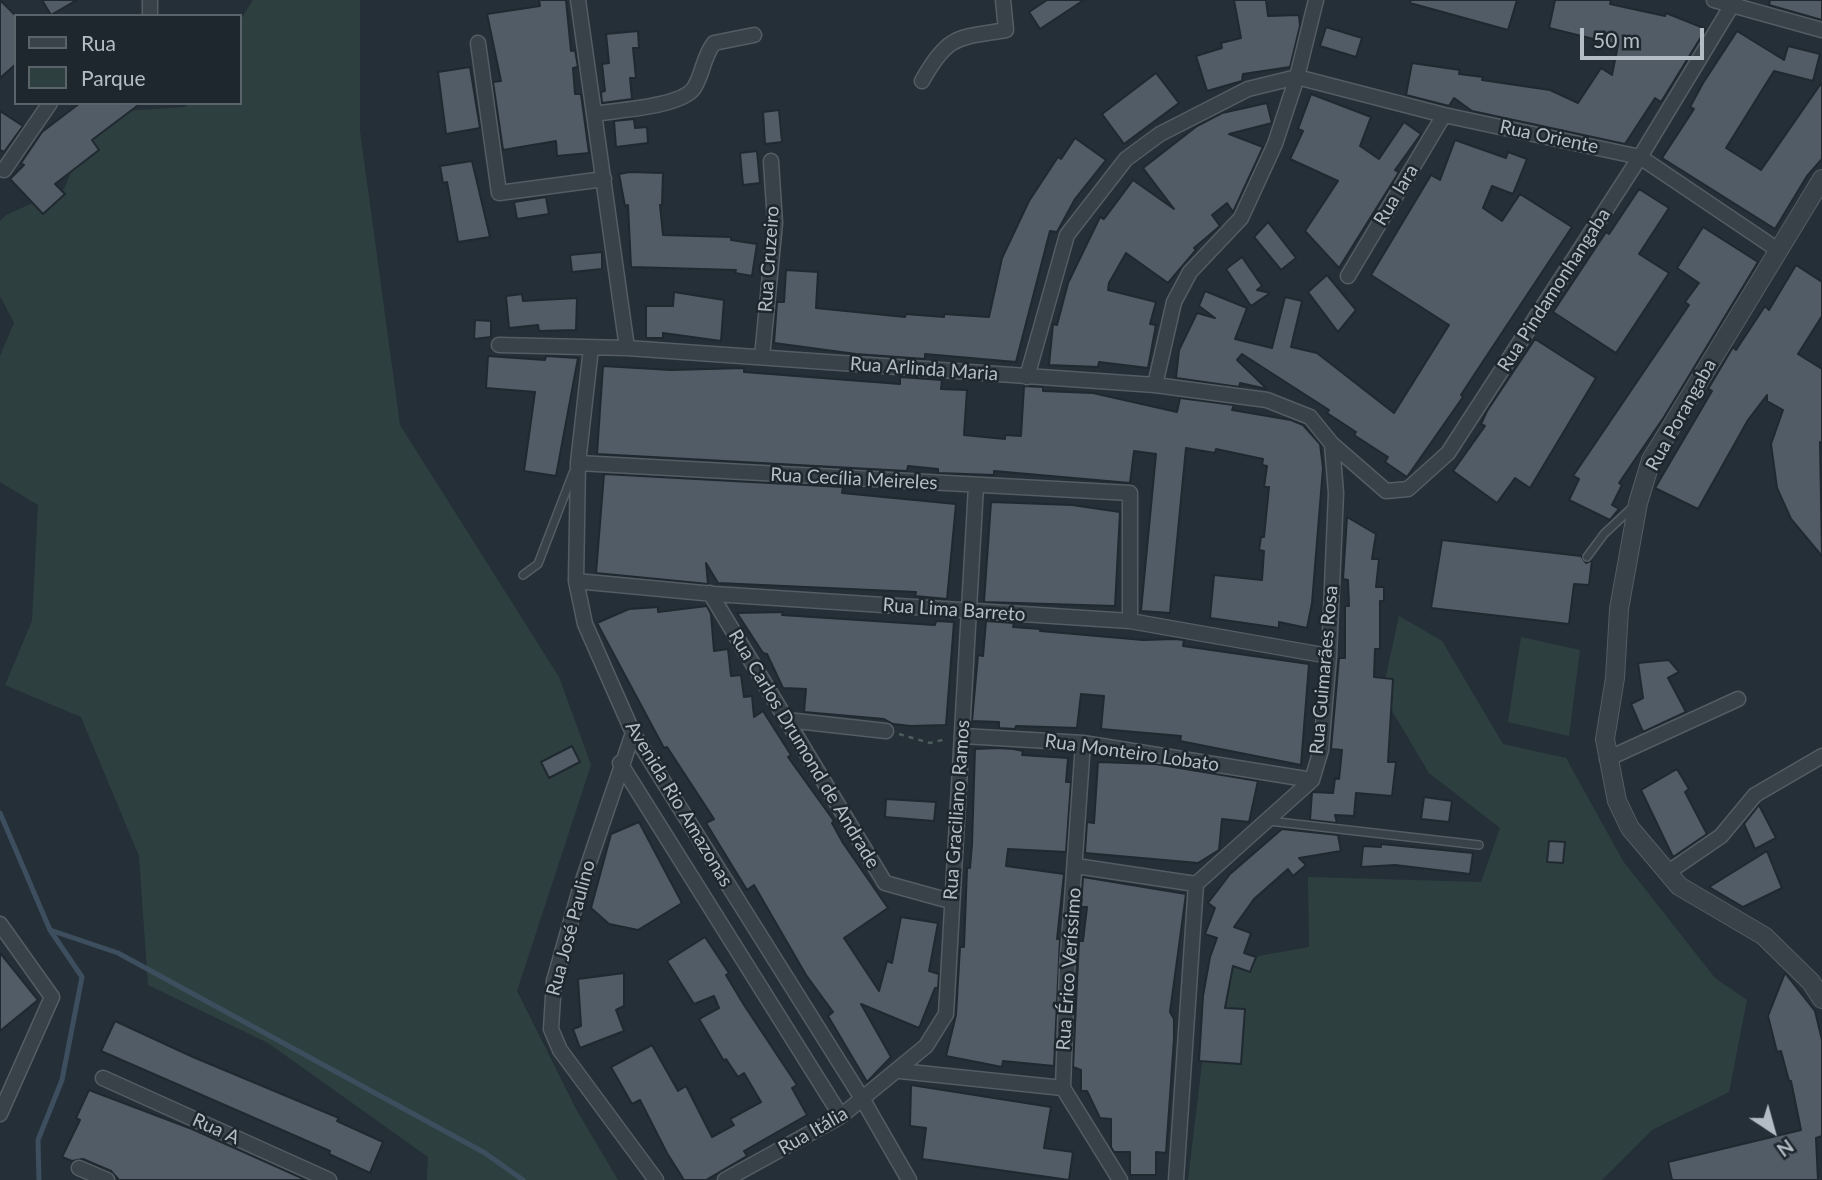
<!DOCTYPE html>
<html>
<head>
<meta charset="utf-8">
<style>
  body { margin:0 }
  #map { position:relative; width:1822px; height:1180px; overflow:hidden; background:#252f38; font-family:Lato,sans-serif }
  canvas { display:block }
  .legend { position:absolute; left:14px; top:14px; width:228px; height:91px; box-sizing:border-box; background:#1e262e; border:2px solid #5a626a; margin:0; padding:9px 12px; list-style:none; font-size:21px; color:#b4bcc5 }
  .legend li { display:flex; align-items:center; gap:14px; height:35px }
  .legend b { width:35px; border:2px solid #5a626a }
  .north { position:absolute; left:1738px; top:1096px; width:70px; height:70px; -webkit-text-stroke:5px #1e262e; paint-order:stroke; rotate:144deg; font-size:19px; font-weight:700; line-height:28px; text-align:center; color:#b4bcc5 }
  .north::after { content:''; display:block; margin:auto; width:24px; height:32px; background:#b4bcc5; clip-path:polygon(50% 0,100% 100%,50% 72%,0 100%) }
  .scale { position:absolute; left:1580px; top:28px; width:124px; height:32px; box-sizing:border-box; border:4px solid #b4bcc5; border-top:0; padding-left:9px; font-size:21px; line-height:24px; white-space:nowrap; color:#b4bcc5; -webkit-text-stroke:5px #1e262e; paint-order:stroke }
</style>
</head>
<body>
<div id="map">
<canvas width="1822" height="1180"></canvas>
<ul class="legend">
<li><b style="height:9px;background:#394149"></b>Rua</li>
<li><b style="height:19px;background:#2d403f"></b>Parque</li>
</ul>
<div class="north">N</div>
<div class="scale">50 m</div>
</div>
<script>
const ctx = document.querySelector('canvas').getContext('2d');
ctx.lineJoin = 'round';
function fill(path, color) { ctx.fillStyle = color; ctx.fill(path, 'evenodd'); }
function trace(path, color, width, dash) { ctx.strokeStyle = color; ctx.lineWidth = width; ctx.lineCap = dash ? 'butt' : 'round'; ctx.setLineDash(dash || []); ctx.stroke(path); }
function drawText(font, color, halo, rows, align = 'center') {
  ctx.font = font + ' Lato,sans-serif'; ctx.lineWidth = 5; ctx.setLineDash([]); ctx.textBaseline = 'middle'; ctx.strokeStyle = halo; ctx.fillStyle = color; for (const [text, x, y, turn = 0] of rows) {
    ctx.save(); ctx.translate(x, y); ctx.rotate((+turn || 0) * Math.PI / 180); ctx.textAlign = isNaN(turn) ? turn : align; if (halo) ctx.strokeText(text, 0, 0); ctx.fillText(text, 0, 0); ctx.restore();
  }
}
fill(new Path2D(`
  M253,0H360V131L400,425L559,677L591,765L517,991L576,1109L618,1180H427L428,1157L268,1043L148,985L139,856L81,717L5,685L32,621L38,505L0,482V356L14,323L0,296V221L6,215L64,189L96,113L185,107L188,103H240V21Z
  M1399,616L1442,641L1503,744L1566,758L1623,861L1715,978L1747,1000L1729,1092L1652,1130L1602,1180H1188L1214,964L1309,947L1308,877L1481,882L1500,828L1429,773L1382,694Z
  M1521,637L1580,650L1569,736L1508,722Z`), '#2d403f');
trace(new Path2D(`
  M0,813L50,930L118,953L485,1153L523,1180
  M39,1180L38,1140L62,1080L82,977L50,930`), '#3d4f5f', 5);
const building = new Path2D(`
  M0,0L16,16V64L0,78Z
  M42,0H77L51,15Z
  M539,0H566L571,51L575,50L578,67L573,68L575,94H581L589,153L557,156L556,141L503,150L493,82L501,81L487,14L540,6Z
  M1047,0H1084L1040,29L1029,12Z
  M1234,0H1266L1268,16L1299,15L1300,26L1290,67L1243,74L1242,81L1207,91L1196,56L1222,48L1221,43L1241,38Z
  M1411,0H1517L1508,30L1410,3Z
  M1555,0H1611L1610,4L1665,16L1666,13L1706,29L1661,102L1655,98L1625,144L1472,111L1454,98L1449,106L1406,95L1412,63L1460,70L1459,74L1483,77L1482,80L1550,90L1578,103L1601,68L1612,75L1618,45L1549,28Z
  M1770,0H1822V20L1769,5Z
  M1326,27L1362,38L1356,57L1320,46Z
  M638,31L639,48H633L636,78H630L632,99L602,103L601,92L605,91L602,64L609,63L606,34Z
  M1737,31L1784,60L1788,46L1820,54L1813,81L1774,71L1726,148L1761,170L1822,82V159L1807,176L1775,229L1662,158L1694,109L1690,107L1703,83Z
  M470,67L480,128L446,134L438,72Z
  M1156,73L1179,103L1124,144L1102,114Z
  M1311,94L1371,117L1360,146L1379,159L1404,122L1421,134L1395,170L1399,172L1339,268L1305,231L1338,181L1290,159L1303,131L1298,129Z
  M80,103H141L92,140L99,150L55,184L65,194L43,214L10,179L24,165L21,163L42,132Z
  M1267,103L1272,123L1229,134L1263,147L1233,212L1227,203L1212,215L1220,226L1194,248L1196,250L1168,283L1126,253L1109,283L1108,290L1156,302L1150,324L1156,325L1148,368L1099,362L1098,367L1049,365L1053,324L1057,325L1068,283L1100,217L1104,219L1133,180L1174,209L1143,168L1197,126L1222,113Z
  M779,110L782,142L765,144L763,112Z
  M0,111L23,126L4,152L0,150Z
  M634,119L635,128L647,127L648,143L616,147L614,121Z
  M1075,138L1106,160L1075,199L1057,232L1050,231L1016,362L925,354V359L856,354L774,343L777,302H784L786,270L818,272L816,308L905,317L906,314L944,317V314L989,317L1002,258L1029,201L1058,157L1061,159Z
  M1455,140L1506,158L1508,152L1527,159L1513,194L1492,186L1483,208L1502,221L1520,194L1572,227L1470,381L1461,395L1463,397L1407,477L1385,462L1388,457L1354,435L1356,432L1327,413L1329,410L1242,354L1237,360L1267,389L1240,383L1239,387L1176,378L1179,350L1197,313L1215,318L1199,306L1205,291L1247,308L1235,339L1272,348L1285,297L1302,301L1291,347L1317,353L1394,413L1449,325L1371,275L1431,175L1440,180Z
  M757,151L760,183L743,185L740,153Z
  M472,161L490,237L458,242L447,182L443,183L440,166Z
  M630,172L663,173L662,205H660L663,235L731,237V240L757,244L752,276L735,273L736,270L631,267L628,205L625,206L619,174Z
  M1639,189L1669,208L1639,254L1669,273L1616,353L1553,312L1606,232L1609,234Z
  M546,197L549,214L517,219L514,202Z
  M1268,222L1296,258L1281,270L1254,237Z
  M1703,227L1758,262L1664,417L1619,483L1622,485L1612,505L1619,509L1610,520L1569,500L1579,479L1573,476L1689,305L1685,302L1699,283L1677,268Z
  M602,252V269L572,272L570,255Z
  M1242,257L1262,286L1257,290L1270,293L1251,306L1226,269Z
  M1796,265L1822,282V316L1798,354L1822,369V443L1820,442L1822,556L1791,519L1777,488L1771,444L1783,410L1767,401V395L1748,420L1698,509L1655,488L1712,391L1708,389L1733,347L1736,350L1765,306L1769,310Z
  M1327,275L1356,310L1338,332L1308,292Z
  M674,292L724,300L721,341L663,333V338H646V306H673Z
  M522,294L523,301L577,298L576,330L539,331L538,325L509,328L506,296Z
  M475,320L491,321V337L474,339Z
  M1535,339L1596,378L1530,488L1515,478L1497,503L1453,471L1485,426L1481,424L1487,411Z
  M488,356L545,360L546,356L578,358L556,476L524,471L535,392L486,388Z
  M603,366L671,370L744,368V372L900,384V377L942,380L941,389L967,390L964,435L1005,439V435L1021,436L1024,386L1043,387V391L1093,393L1177,412L1180,398L1234,405L1232,410L1291,420L1303,425L1320,444L1323,468L1312,603L1307,628L1279,622V628L1210,618L1214,575L1262,580L1264,551L1259,550L1261,537H1264L1269,487H1264L1267,466L1262,465L1263,459L1216,449L1215,453L1186,448L1170,613L1141,611L1156,454L1134,451L1130,483L994,471V475L938,473V469L908,466L907,471L597,454Z
  M604,474L843,487L842,493L956,504L947,599L915,596L916,592L718,583L706,563L708,584L596,573Z
  M991,502L1072,505L1120,512L1115,606L984,602Z
  M1347,517L1376,534L1372,559H1379L1376,587H1384V601H1380V649H1375L1374,677L1393,679L1388,762H1396L1392,796L1356,793L1354,816L1335,815L1337,823L1310,820L1312,792L1333,793L1335,778L1339,779L1342,750L1331,749L1339,658H1345V606H1349L1348,580L1343,579Z
  M1442,540L1581,556L1586,563L1592,560L1589,585L1574,584L1569,624L1431,608Z
  M707,606L711,614L714,651L728,649L731,676L741,675L744,697L752,696L754,717L763,711L791,755L788,757L834,821L832,823L843,843L888,908L844,938L879,991L887,961L892,963L901,917L938,923L929,971L939,974L938,988H935L919,1028L861,1004L891,1057L867,1082L828,1016L833,1012L806,975L754,885L747,890L706,823L714,819L667,747L664,748L597,623L629,609L658,607V612Z
  M783,612L782,615L935,625L936,621L954,622L946,725L911,726L893,724L884,719L804,712L806,689L783,688L767,654L763,653L737,613Z
  M986,621L1014,623L1013,627L1041,629L1040,631L1143,640L1175,639L1184,640L1183,646L1309,664L1301,765L1180,741L1181,736L1101,729L1104,696L1081,694L1077,728L1016,726L1015,729L999,728V722L972,721L978,655L983,656Z
  M1669,660L1679,672L1668,678L1686,712L1643,732L1631,704L1643,698L1638,663Z
  M572,746L580,762L549,778L541,762Z
  M998,748L1014,749L1023,751L1022,755L1068,758L1066,782H1071L1066,852L1008,849L1006,866L1064,874L1057,939H1060L1054,1066L1003,1061L1002,1067L946,1056L956,1015L960,947H964L967,868H970L972,844L975,749Z
  M1098,762L1155,764L1258,781L1249,822L1222,819L1219,850L1198,863L1085,853L1087,822L1094,823Z
  M1677,769L1689,789L1685,792L1707,834L1673,857L1641,790Z
  M1424,797L1452,801L1449,822L1421,819Z
  M886,799L936,802L934,821L885,817Z
  M1759,805L1776,838L1755,849L1744,824Z
  M639,822L682,903L638,930L609,924L591,908L611,834Z
  M1282,829L1338,835L1341,851L1299,858L1306,865L1293,876L1288,869L1254,899L1234,927L1251,933L1244,953L1256,957L1250,972L1233,966L1225,1008L1245,1009L1241,1064L1199,1061L1203,996L1210,957L1217,938L1205,934L1215,908L1208,903L1230,874Z
  M1549,841L1565,842L1563,863L1547,862Z
  M1381,844L1473,853L1470,874L1395,865L1361,867L1363,846L1381,847Z
  M1767,851L1782,888L1743,907L1709,887Z
  M1083,877L1186,894L1170,1012L1174,1019V1039L1166,1153L1156,1152V1175H1130V1152H1114L1111,1147V1119L1100,1118L1087,1091H1081V1070L1073,1067L1079,941H1083L1087,907H1081Z
  M705,937L729,973L726,975L744,1005L797,1085L792,1088L807,1115L744,1151L747,1156L706,1180H684L667,1153L640,1100L632,1104L611,1067L652,1045L678,1091L686,1086L712,1137L734,1125L730,1119L761,1102L744,1073L738,1077L726,1059L724,1061L699,1019L719,1008L714,996L694,1004L667,961Z
  M0,953L38,1000L0,1031Z
  M624,973V1006L616,1010L624,1031L580,1048L573,1029L581,1026L578,979Z
  M1785,973L1815,1011L1822,1040V1136L1816,1138L1818,1180H1672L1668,1162L1801,1130L1791,1081H1789L1781,1051L1777,1052L1768,1016Z
  M115,1021L193,1057L339,1118L337,1121L383,1142L370,1173L329,1154L330,1151L101,1051Z
  M911,1085L1051,1107L1044,1148L1073,1152L1069,1180L922,1159L926,1128L910,1126Z
  M89,1090L192,1129L306,1180H119L111,1171L83,1159L72,1161L62,1157L80,1120L76,1118Z`);
fill(building, '#515c67');
trace(building, '#202830', 2);
const service = new Path2D(`
  M1587,557L1604,534L1635,505
  M523,575L538,564L573,473
  M1269,821L1479,845`);
const minor = new Path2D(`
  M578,0L627,348
  M1714,0L1822,30
  M150,16V0
  M478,43L499,193L604,179
  M922,81C948,34 958,38 1006,30L1003,0
  M594,114C617,110 681,107 694,88C703,74 703,57 714,43L754,35
  M4,170L50,103
  M1348,276L1444,115
  M499,345L627,348L1155,385L1267,400L1310,417L1332,444L1386,491L1408,489L1448,453L1640,157L1735,0
  M591,348L578,463L576,581L585,624L633,733L863,1100L909,1180
  M762,357L775,223L771,161
  M1027,377L1067,235L1126,159L1160,134L1248,89L1297,77L1444,115L1640,157L1778,250
  M1155,385L1174,302L1190,272L1241,218L1275,144L1297,77L1316,0
  M578,463L1130,493V621
  M576,581L714,594L1130,621L1329,656
  M710,593L885,883L950,901
  M787,720L886,731
  M633,733L580,889L554,981L551,1029L560,1050L656,1180
  M963,736L1083,743L1312,780
  M1083,743L1067,970L1063,1088L1120,1180
  M1607,759L1738,699
  M620,763L841,1116
  M1076,866L1196,884
  M1667,873L1721,836L1755,795L1822,756
  M0,924L52,997L0,1114
  M900,1071L1063,1088
  M103,1078L329,1180
  M79,1168L107,1180
  M725,1180L841,1116L926,1046L946,1014L976,486
  M1176,1180L1196,884L1312,780L1321,750L1329,656L1336,493L1332,444`);
const tertiary = new Path2D(`
  M1822,179L1651,460L1638,503L1619,609L1615,678L1605,739L1617,801L1630,828L1679,886L1764,936L1811,982L1822,999`);
trace(service, '#545c64', 10);
trace(minor, '#545c64', 17);
trace(tertiary, '#545c64', 20);
trace(new Path2D(`
  M899,734L930,743L946,739`), '#4c5d5d', 2.5, [5, 5]);
trace(service, '#394149', 7);
trace(minor, '#394149', 14);
trace(tertiary, '#394149', 18);
drawText('19px', '#b4bcc5', '#1e262e', [
  ["Rua Oriente",1549,137,12],
  ["Rua Iara",1396,195,-59],
  ["Rua Cruzeiro",769,259,-86],
  ["Rua Pindamonhangaba",1554,290,-57],
  ["Rua Arlinda Maria",924,369,4],
  ["Rua Porangaba",1681,415,-61],
  ["Rua Cecília Meireles",854,479,3],
  ["Rua Lima Barreto",954,610,4],
  ["Rua Guimarães Rosa",1324,670,-85],
  ["Rua Carlos Drumond de Andrade",804,749,59],
  ["Rua Monteiro Lobato",1132,753,8],
  ["Avenida Rio Amazonas",679,804,59],
  ["Rua Graciliano Ramos",957,810,-86],
  ["Rua José Paulino",571,928,-75],
  ["Rua Érico Veríssimo",1069,969,-86],
  ["Rua A",216,1129,24],
  ["Rua Itália",813,1131,-30]
]);
</script>
</body>
</html>
